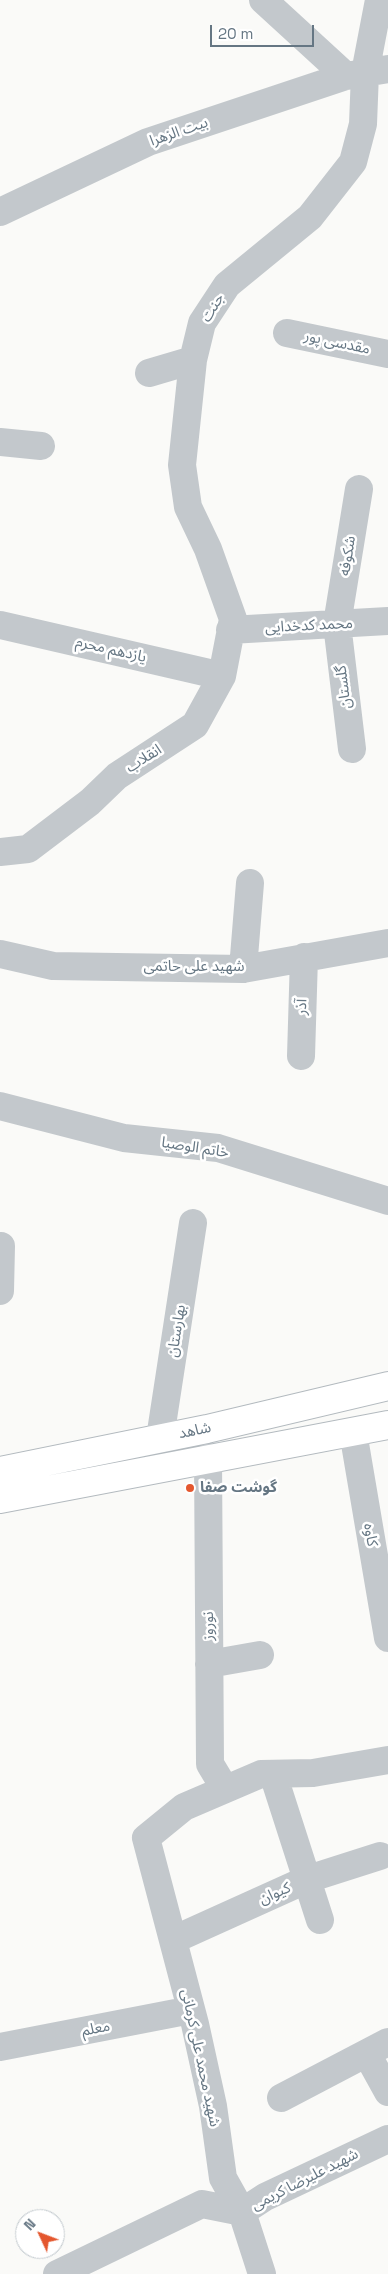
<!DOCTYPE html>
<html>
<head>
<meta charset="utf-8">
<style>
  body { margin:0 }
  #map { position:relative; width:388px; height:2274px; overflow:hidden; background:#fafaf8; font-family:"Space Grotesk",sans-serif }
  canvas { display:block }
  .north { position:absolute; left:15px; top:2209px; width:50px; height:50px; box-sizing:border-box; background:#fff; border:1px solid #c1c8cd; border-radius:50%; rotate:313deg; font-size:14px; font-weight:700; line-height:20px; text-align:center; color:#657683 }
  .north::after { content:''; display:block; margin:auto; width:18px; height:22px; background:#e4572e; clip-path:polygon(50% 0,100% 100%,50% 72%,0 100%) }
  .scale { position:absolute; left:210px; top:25px; width:104px; height:22px; box-sizing:border-box; border:2px solid #657683; border-top:0; padding-left:6px; font-size:15px; line-height:18px; white-space:nowrap; color:#657683; -webkit-text-stroke:4px #fff; paint-order:stroke }
</style>
</head>
<body>
<div id="map">
<canvas width="388" height="2274"></canvas>
<div class="north">N</div>
<div class="scale">20 m</div>
</div>
<script>
const ctx = document.querySelector('canvas').getContext('2d');
ctx.lineJoin = 'round';
function trace(path, color, width, dash) { ctx.strokeStyle = color; ctx.lineWidth = width; ctx.lineCap = dash ? 'butt' : 'round'; ctx.setLineDash(dash || []); ctx.stroke(path); }
function drawText(font, color, halo, rows, align = 'center') {
  ctx.font = font + ' "Space Grotesk","Noto Sans Arabic",sans-serif'; ctx.lineWidth = 5; ctx.setLineDash([]); ctx.textBaseline = 'middle'; ctx.strokeStyle = halo; ctx.fillStyle = color; for (const [text, x, y, turn = 0] of rows) {
    ctx.save(); ctx.translate(x, y); ctx.rotate((+turn || 0) * Math.PI / 180); ctx.textAlign = isNaN(turn) ? turn : align; if (halo) ctx.strokeText(text, 0, 0); ctx.fillText(text, 0, 0); ctx.restore();
  }
}
const secondary = new Path2D(`
  M0,1471L207,1429L388,1386
  M0,1499L388,1425`);
trace(secondary, '#b3babf', 30);
trace(new Path2D(`
  M263,0L346,76
  M0,212L148,142L346,76L388,69
  M287,333L388,354
  M149,373L193,360
  M0,442L41,446
  M0,625L222,676
  M230,630L388,621
  M352,749L337,624L359,489
  M0,852L28,849L90,802L117,776L195,725L222,676L233,619L208,549L188,507L182,465L193,360L202,323L227,285L310,217L353,162L363,124L365,73L379,0
  M0,954L53,966L243,969L388,943
  M243,969L250,883
  M301,1056L304,957
  M0,1106L124,1138L218,1148L388,1201
  M0,1291L1,1246
  M353,1432L388,1638
  M160,1438L193,1223
  M208,1458L210,1764L225,1789
  M209,1664L260,1655
  M273,1774L320,1920
  M173,1940L308,1879L380,1856
  M0,2047L191,2010
  M367,2054L388,2092
  M281,2098L388,2042
  M57,2274L202,2204L242,2212L265,2197L388,2139
  M262,2274L242,2212L223,2178L213,2106L195,2024L146,1838L184,1807L261,1774L313,1773L388,1760`), '#c3c8cc', 28);
trace(secondary, '#fff', 28);
for (const [x, y, r, color] of [
  [190,1488,5,"#e4572e"]
]) { const dot = new Path2D(); dot.arc(x, y, r, 0, 2 * Math.PI); ctx.fillStyle = color; ctx.fill(dot); trace(dot, '#fff', 2); }
drawText('15px', '#657683', '#fff', [
  ["بیت الزهرا",179,132,-19],
  ["جنت",213,308,-59],
  ["مقدسی پور",337,343,12],
  ["شکوفه",348,556,-81],
  ["محمد کدخدایی",309,626,-3],
  ["یازدهم محرم",111,650,13],
  ["گلستان",344,687,-97],
  ["انقلاب",144,759,-32],
  ["شهید علی حاتمی",194,967],
  ["آذر",302,1007,-88],
  ["خاتم الوصیا",195,1148,9],
  ["بهارستان",177,1331,-81],
  ["شاهد",195,1431,-12],
  ["کاوه",370,1535,80],
  ["نوروز",209,1626,-90],
  ["کیوان",275,1894,-24],
  ["معلم",96,2029,-11],
  ["شهید محمد علی کرمانی",200,2058,78],
  ["شهید علیرضا کریمی",305,2180,-27]
]);
drawText('bold 15px', '#657683', '#fff', [
  ["گوشت صفا",200,1488]
], 'left');
</script>
</body>
</html>
